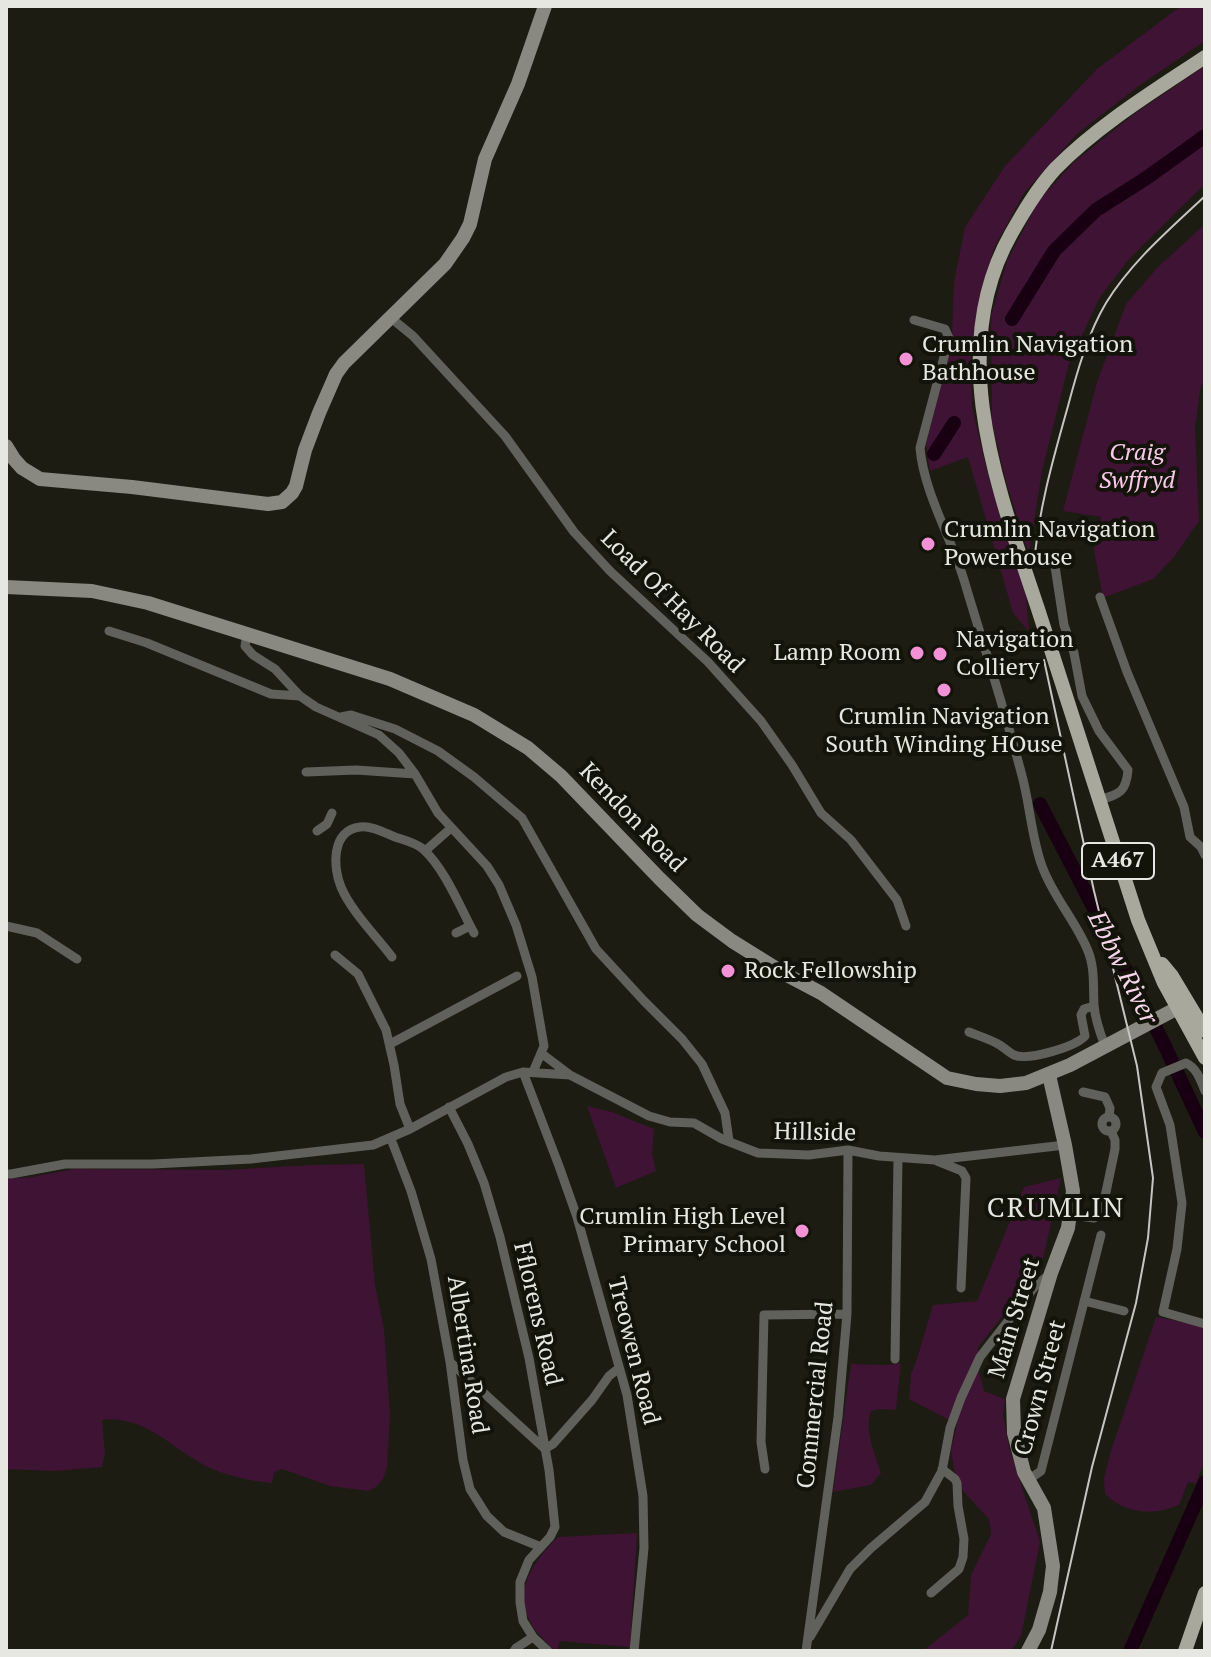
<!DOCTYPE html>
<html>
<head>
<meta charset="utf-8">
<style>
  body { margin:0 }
  #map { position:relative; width:1211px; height:1657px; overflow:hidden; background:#1c1c12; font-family:"PT Serif",serif }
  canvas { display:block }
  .frame { position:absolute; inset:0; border:8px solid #e7e7e1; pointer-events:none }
</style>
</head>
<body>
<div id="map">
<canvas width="1211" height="1657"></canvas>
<div class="frame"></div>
</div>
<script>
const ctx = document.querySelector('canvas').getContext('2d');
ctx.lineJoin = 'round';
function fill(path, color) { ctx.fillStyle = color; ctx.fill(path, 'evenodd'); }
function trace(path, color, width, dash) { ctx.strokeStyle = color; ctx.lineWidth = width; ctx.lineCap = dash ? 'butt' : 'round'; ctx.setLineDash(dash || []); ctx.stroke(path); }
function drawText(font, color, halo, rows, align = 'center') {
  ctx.font = font + ' "PT Serif",serif'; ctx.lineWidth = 8; ctx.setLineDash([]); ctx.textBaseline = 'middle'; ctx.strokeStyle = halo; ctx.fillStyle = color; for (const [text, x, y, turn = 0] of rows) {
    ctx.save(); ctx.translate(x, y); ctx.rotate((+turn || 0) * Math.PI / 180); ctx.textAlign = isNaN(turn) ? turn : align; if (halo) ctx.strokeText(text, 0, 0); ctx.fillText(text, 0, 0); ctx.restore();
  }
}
fill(new Path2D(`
  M1181,6H1205V41L1140,85L1077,134L1024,193L994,248L980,296L971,350L972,407L988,475L1026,595L1029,632L1013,613L968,457L930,471L926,445L952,335L954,282L965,227L1005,166L1097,69Z
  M1205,66V184L1129,259L1100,297L1069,363L1042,471L1029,554L1006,482L992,422L991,316L1007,261L1039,200L1074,162L1134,114Z
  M1205,224V383L1201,385L1195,428L1199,521L1174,557L1153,579L1103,598L1094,550L1101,517L1063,511L1097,382L1126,304L1157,268Z
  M587,1106L612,1112L654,1129L652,1154L656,1171L616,1188Z
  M364,1164L375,1285L384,1329L390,1414L387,1467L383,1479L376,1487L368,1491L330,1486L282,1469L274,1472L272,1483C254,1482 226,1475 210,1468C173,1451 148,1415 102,1420L105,1453L102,1467L54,1471L6,1469V1179L32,1177L74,1169L226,1170L311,1165Z
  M1061,1178L1041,1268L978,1347L979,1372L984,1391L1005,1399L1003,1415L1010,1451L1040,1542L1021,1636L1011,1651H923L968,1615L971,1575L991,1534L989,1519L963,1491L954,1470L951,1450L957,1424L909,1399L911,1374L916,1362L933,1305L977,1301L1024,1187Z
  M1156,1317L1205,1326V1459L1196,1484L1188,1482L1179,1505C1154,1516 1125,1514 1105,1494L1104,1478L1111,1451Z
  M901,1363L896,1410L880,1409L871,1411C864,1431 875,1453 881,1473L871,1485L833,1492L851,1364L888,1365Z
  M637,1533L630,1647L560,1641L557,1651H554C549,1644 542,1638 537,1632C509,1595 531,1564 558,1537Z`), '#3e1333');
trace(new Path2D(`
  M1012,319L1054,251L1096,210L1145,179L1205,136
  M934,454L954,423
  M1040,804L1162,1040L1205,1132
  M1130,1651L1205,1482`), '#180012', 14);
trace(new Path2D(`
  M391,318L413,336L505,436L574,532L610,571L708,662L761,721L792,765L821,813L851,840L897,900L906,926
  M914,320L945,329L949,338L920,448C924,493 951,537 964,580C983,644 1004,707 1021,772C1030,803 1031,836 1042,866C1053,897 1076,921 1088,951C1095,968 1093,987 1094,1005C1095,1019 1100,1033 1105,1046
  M1054,560L1064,625L1074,653L1082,696L1099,731L1128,770C1126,793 1119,794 1099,800
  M1100,597L1127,672L1184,807L1190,837L1201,847L1205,855
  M109,631L147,643L271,694L300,696
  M247,634L245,646L253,655L275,669L300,696L316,707L379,735L399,753L415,774L438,813L487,866L499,885L516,925L532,977L544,1046L533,1072
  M341,717L351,715L395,729L438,751L474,777L522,818L596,949L644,1001L682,1039L702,1064L725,1113L729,1141
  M306,772L356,770L415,774
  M317,831L327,824L332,813
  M425,851L451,828
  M6,926L37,933L77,959
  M456,933L470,926
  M335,955L358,974L386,1030L394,1065L400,1104L410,1129
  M392,957C376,936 351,911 341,887C333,868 331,830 360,827C371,825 385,833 395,837C404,840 416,843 423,849C445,869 460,907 474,933
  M969,1032C979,1036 989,1039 998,1044C1004,1047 1008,1052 1014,1055C1028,1061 1075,1047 1085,1036L1081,1015L1084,1009L1094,1006
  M390,1044L517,976
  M541,1053L570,1075
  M523,1072L559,1166L577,1217L627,1395L643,1496L644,1548L634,1651
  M1205,1091C1201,1081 1197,1068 1186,1063L1162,1073L1156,1087L1170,1125L1182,1203L1177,1249L1163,1312L1205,1324
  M1083,1092L1105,1097L1110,1108L1109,1117
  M449,1107L468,1144L484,1183L500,1237L529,1358L549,1470L555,1527L550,1537L529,1560L520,1582V1602L523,1621L533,1637L548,1651
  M1102 1124a7 7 0 1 1 14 0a7 7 0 1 1-14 0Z
  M391,1139L411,1191L431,1259L450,1362L463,1460L470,1489L487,1516L504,1532L541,1547
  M937,1161L962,1171L966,1178L961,1288
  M6,1174H11L65,1164H153L251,1159L373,1145L410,1129L506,1077L523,1072L570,1075L649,1116L670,1122L694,1123L722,1139L758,1153L809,1155L848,1150L879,1156L935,1160L1065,1145
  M1071,1215L1094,1218L1102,1211L1115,1149V1140L1111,1131
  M1084,1301L1124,1311
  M895,1359L898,1158
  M450,1362L545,1449L553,1444L592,1400L609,1376L619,1368
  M765,1469L761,1442L764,1315L847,1314
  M1028,1480L1041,1471L1101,1235
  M931,1593L959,1569L963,1557L964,1539L958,1506L957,1483L955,1479L942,1469
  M810,1637L850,1569L871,1548L925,1502L942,1471L950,1428L961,1398L980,1357L1036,1285L1050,1274
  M514,1651L516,1648L533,1637
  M806,1651L838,1417L843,1360L847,1314L848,1150`), '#61615c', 9);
trace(new Path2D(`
  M6,446L14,459L22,468L40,479L132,487L268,504L282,502L292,493L296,486L305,450L319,413L336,374L344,363L445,264L463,238L470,224L485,159L518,84L545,6
  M6,587L92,591L148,603L390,679L474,715L528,748L561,776L659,878L697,915L732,941L785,974L821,993L947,1078L976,1084L1000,1086L1026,1083L1070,1065L1187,1003
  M1028,1651L1039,1630L1050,1592L1053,1566L1044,1508L1024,1472L1014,1433L1013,1399L1051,1273L1068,1228L1073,1191L1065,1145L1049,1075`), '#898981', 14);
trace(new Path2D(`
  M1205,57C1154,91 1098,125 1055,169C1037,189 1024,211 1011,234C944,353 999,491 1038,609L1138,920L1164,983L1205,1058
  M1162,964L1172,976L1205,1031
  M1185,1651L1205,1593`), '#a8a89d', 14);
trace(new Path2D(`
  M1034,566C1038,511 1053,459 1068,406C1077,372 1088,333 1106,303C1132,261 1169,230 1205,196
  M1044,660L1094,891L1137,1066L1153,1178L1148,1238L1136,1303L1092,1467L1051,1651`), '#c6c6c0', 2);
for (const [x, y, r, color] of [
  [906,359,8,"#f391d6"],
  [928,544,8,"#f391d6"],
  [917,653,8,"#f391d6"],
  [940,654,8,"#f391d6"],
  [944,690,8,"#f391d6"],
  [728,971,8,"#f391d6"],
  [802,1231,8,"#f391d6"]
]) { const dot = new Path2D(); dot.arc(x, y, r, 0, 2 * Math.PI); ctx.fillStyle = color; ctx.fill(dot); trace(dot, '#121309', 3); }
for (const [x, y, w] of [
  [1118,861,72]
]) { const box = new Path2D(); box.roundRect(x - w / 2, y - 18, w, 36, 6); ctx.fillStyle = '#121309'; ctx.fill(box); trace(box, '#e7e7e1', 2); }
drawText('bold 22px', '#e7e7e1', null, [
  ["A467",1118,861]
]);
drawText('24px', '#e7e7e1', '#121309', [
  ["Crumlin Navigation",922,345],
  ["Bathhouse",922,373],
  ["Crumlin Navigation",944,530],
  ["Powerhouse",944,558],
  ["Navigation",956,640],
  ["Colliery",956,668],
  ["Lamp Room",901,653,"right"],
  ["Crumlin Navigation",944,717,"center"],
  ["South Winding HOuse",944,745,"center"],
  ["Rock Fellowship",744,971],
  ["Crumlin High Level",786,1217,"right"],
  ["Primary School",786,1245,"right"]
], 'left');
drawText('italic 24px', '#f9c9e9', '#121309', [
  ["Craig",1137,453],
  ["Swffryd",1137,481]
]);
drawText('24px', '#e7e7e1', '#121309', [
  ["Load Of Hay Road",672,602,45],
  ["Kendon Road",632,818,46],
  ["Hillside",815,1133,1],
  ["Fflorens Road",537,1314,77],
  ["Main Street",1015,1318,-73],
  ["Treowen Road",633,1351,76],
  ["Albertina Road",467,1355,81],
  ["Crown Street",1041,1388,-75],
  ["Commercial Road",816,1395,-84]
]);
drawText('italic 26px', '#f7d6ec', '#121309', [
  ["Ebbw River",1122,968,63]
]);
ctx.letterSpacing = '2px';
drawText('28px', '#e7e7e1', '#121309', [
  ["CRUMLIN",1056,1209]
]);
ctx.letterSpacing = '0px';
</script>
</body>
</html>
